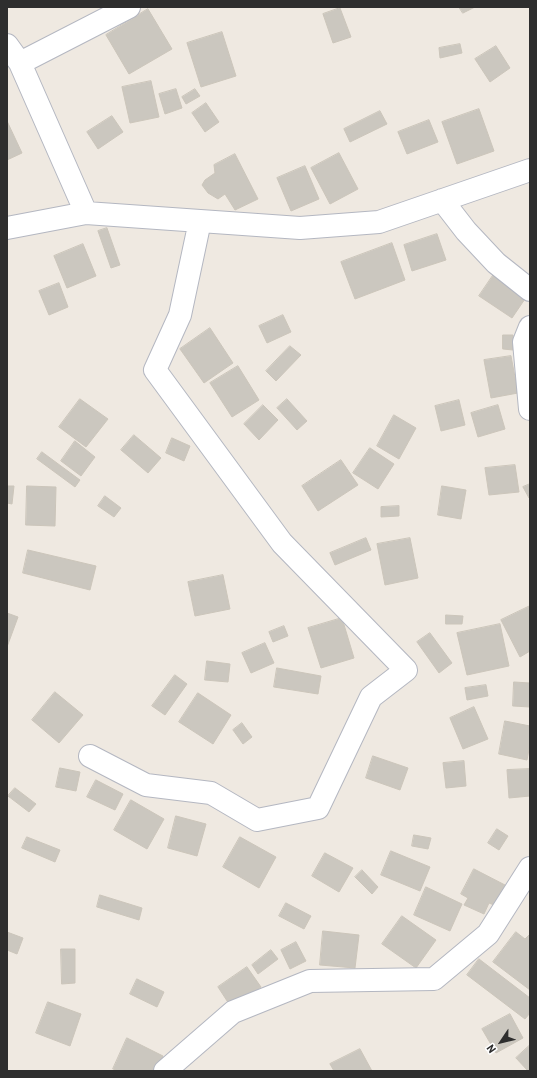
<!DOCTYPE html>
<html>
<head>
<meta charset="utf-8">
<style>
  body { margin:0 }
  #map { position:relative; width:537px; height:1078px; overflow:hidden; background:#efe9e1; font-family:Barlow,sans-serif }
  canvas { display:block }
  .frame { position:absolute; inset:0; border:8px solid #2e2e2e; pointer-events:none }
  .north { position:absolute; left:481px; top:1022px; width:40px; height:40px; -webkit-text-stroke:3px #fff; paint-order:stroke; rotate:235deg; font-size:11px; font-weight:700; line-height:16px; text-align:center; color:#2e2e2e }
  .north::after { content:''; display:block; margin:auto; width:14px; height:18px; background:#2e2e2e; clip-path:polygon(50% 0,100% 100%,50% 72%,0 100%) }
</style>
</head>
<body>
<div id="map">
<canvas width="537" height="1078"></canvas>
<div class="frame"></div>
<div class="north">N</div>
</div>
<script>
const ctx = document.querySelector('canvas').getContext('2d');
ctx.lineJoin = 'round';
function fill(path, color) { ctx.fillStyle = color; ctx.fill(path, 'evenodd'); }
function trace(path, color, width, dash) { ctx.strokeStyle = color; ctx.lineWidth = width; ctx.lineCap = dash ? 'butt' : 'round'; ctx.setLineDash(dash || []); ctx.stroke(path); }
const building = new Path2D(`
  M459,7H475L463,13Z
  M340,8L351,37L333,43L323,14Z
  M148,9L172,49L129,74L106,35Z
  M222,32L236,76L201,87L187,43Z
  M460,44L462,53L440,58L439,48Z
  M496,46L510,68L490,82L475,59Z
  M151,81L159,117L130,123L122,87Z
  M176,89L182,108L165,114L159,94Z
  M195,89L200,96L186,104L182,97Z
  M206,103L219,122L205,132L192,113Z
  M479,109L494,151L457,164L442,122Z
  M380,111L387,124L350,142L344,129Z
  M112,116L123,132L98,149L87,132Z
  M429,120L438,142L407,154L398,132Z
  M7,121L22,153L7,160Z
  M339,153L358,189L330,204L311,168Z
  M235,154L258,199L235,210L225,194L218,199L208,193L202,185L205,180L215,173L214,165Z
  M305,166L319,199L291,211L277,178Z
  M107,228L120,265L111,268L98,231Z
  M437,234L446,260L412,271L404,245Z
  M392,243L405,280L355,299L341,262Z
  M83,244L96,276L67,288L54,256Z
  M494,274L527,296L512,318L479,296Z
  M59,283L68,307L49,315L39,291Z
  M283,315L291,332L267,343L259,326Z
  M210,328L233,363L204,383L180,349Z
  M503,335H513V350L503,349Z
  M290,346L301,355L276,381L266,371Z
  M511,356L518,393L491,398L484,360Z
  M238,366L259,400L232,417L210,383Z
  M80,399L108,419L86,447L59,427Z
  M287,399L307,421L297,430L277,408Z
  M459,400L465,425L441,431L435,406Z
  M263,405L278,420L259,440L244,424Z
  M498,405L505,429L478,437L471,413Z
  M394,415L416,428L399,459L377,446Z
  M134,435L161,458L148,473L121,450Z
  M172,438L190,446L184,461L166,453Z
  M75,441L95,457L81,476L61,461Z
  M370,448L394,464L378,489L353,473Z
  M42,452L80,480L75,487L37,459Z
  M341,460L358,485L318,511L302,486Z
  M515,465L519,492L489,495L485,468Z
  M530,484V498H529L523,487Z
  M7,486H14L12,504L7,503Z
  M27,486L56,487L55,526L26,525Z
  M442,486L466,490L461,519L438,515Z
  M105,496L121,508L114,517L98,506Z
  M399,506V516L381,517V507Z
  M366,538L371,550L335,565L330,553Z
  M410,538L418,578L385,585L377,544Z
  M28,550L96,566L90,590L23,573Z
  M223,575L230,609L195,616L188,582Z
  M530,606V651L520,657L501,620Z
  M7,613L18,617L7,647Z
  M446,615L463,616L462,624H446Z
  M342,618L354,658L321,668L308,628Z
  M500,624L509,666L467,675L457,633Z
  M284,626L288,636L273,642L269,632Z
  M430,633L452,663L439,673L417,642Z
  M265,643L274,663L251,673L242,653Z
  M207,661L230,664L228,682L205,680Z
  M277,668L321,676L318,694L274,687Z
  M175,675L187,684L165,715L152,706Z
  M514,682L530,683V707L513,706Z
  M486,685L488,696L467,700L465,688Z
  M55,692L83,715L59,743L32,720Z
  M198,693L231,715L213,744L179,722Z
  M474,707L488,739L463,749L450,718Z
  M505,721L530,726V744L527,760L499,754Z
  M242,723L252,737L243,744L233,730Z
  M373,756L408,768L400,790L366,778Z
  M464,761L466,786L446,788L443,763Z
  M60,768L80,772L76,791L56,787Z
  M530,769V796L509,798L507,770Z
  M96,780L123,794L115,810L87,797Z
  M15,788L36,804L29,812L8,796Z
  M131,800L164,819L147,849L114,830Z
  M176,816L206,824L197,856L168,848Z
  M497,829L508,836L499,850L488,843Z
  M414,835L431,838L428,849L412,846Z
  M27,837L60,850L55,862L22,848Z
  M240,837L276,857L259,888L223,867Z
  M391,851L430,867L420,891L381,875Z
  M325,853L353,868L339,892L312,876Z
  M474,869L505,885L494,905L489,903L484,914L464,905L468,898L461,894Z
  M362,870L378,887L372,894L355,877Z
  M426,887L462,904L450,931L414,915Z
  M100,895L142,908L139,920L97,907Z
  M286,903L311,916L304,929L279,916Z
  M402,916L436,940L416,968L382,944Z
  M323,931L359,935L355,968L320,965Z
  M7,932L23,938L17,954L7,950Z
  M516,932L525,939L530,934V990L493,962Z
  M296,942L306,961L290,969L281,950Z
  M61,949H75V983L62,984Z
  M271,950L278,959L258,974L252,965Z
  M479,959L530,998V1013L525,1019L467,975Z
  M247,967L261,987L231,1007L218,987Z
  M137,979L164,992L157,1007L130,994Z
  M48,1002L81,1014L70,1046L36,1033Z
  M510,1014L523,1038L496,1053L482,1029Z
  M127,1038L163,1056L156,1071H118L113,1069Z
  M530,1045V1071H528L516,1058Z
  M360,1049L372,1071H334L330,1064Z`);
fill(building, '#cbc7bf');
trace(building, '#cbc5ba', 1);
const minor = new Path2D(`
  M7,45L20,63L86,213
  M20,63L129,7
  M442,200L466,231L496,263L530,290
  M7,228L86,213L300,228L379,222L530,170
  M530,327L524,342L530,409
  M90,756L146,785L211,793L257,820L318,808L371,697L406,670L282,543L155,370L180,315L200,221
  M165,1071L233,1012L310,981L434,979L488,934L530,868`);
trace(minor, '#b4b7c1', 24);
trace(minor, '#fff', 22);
</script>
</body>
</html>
